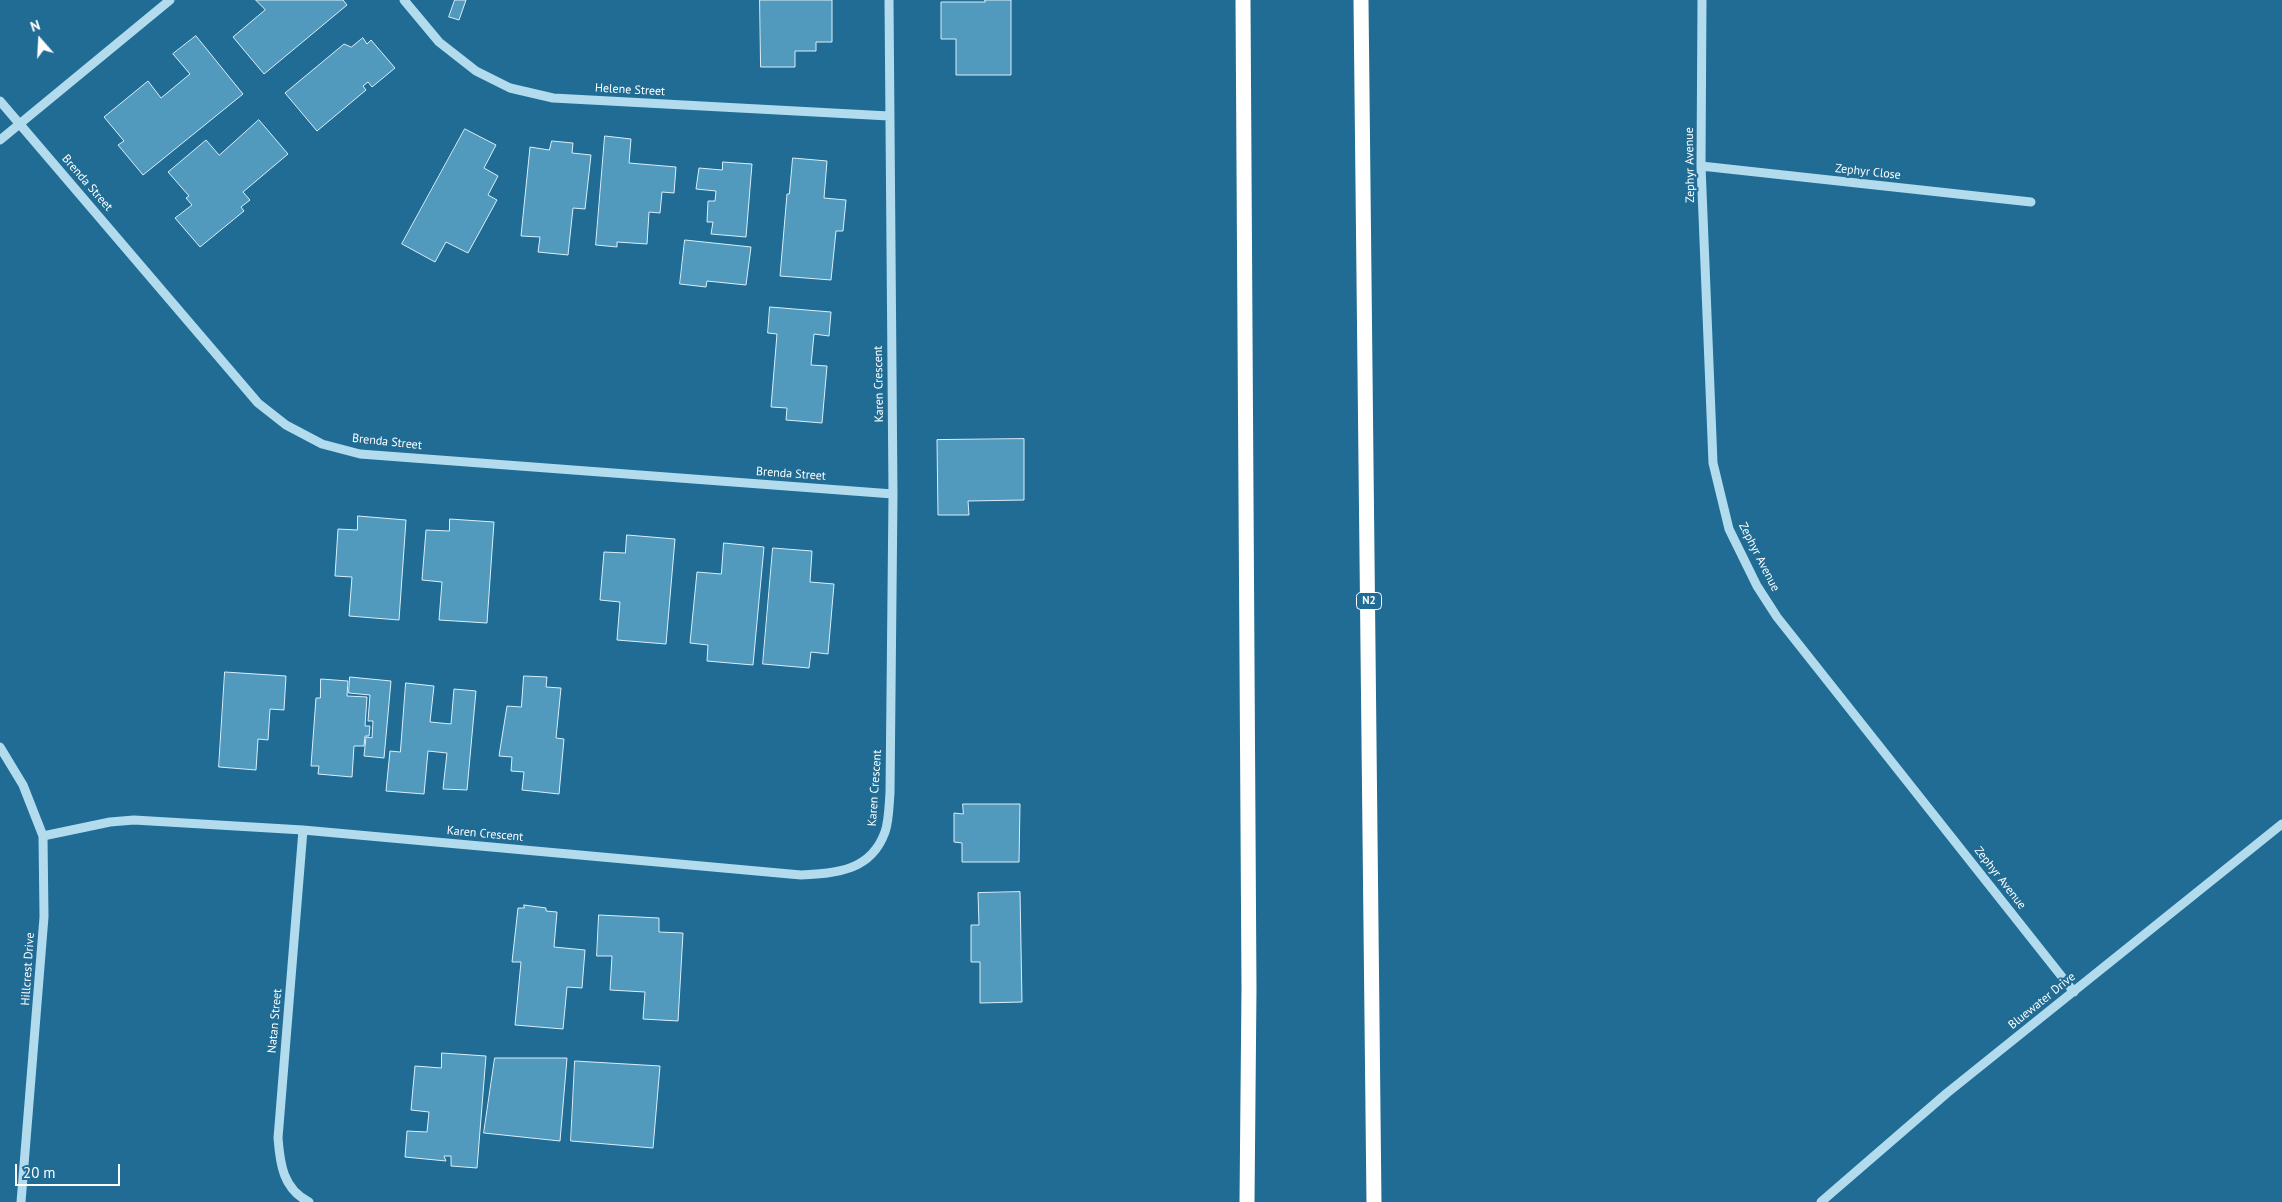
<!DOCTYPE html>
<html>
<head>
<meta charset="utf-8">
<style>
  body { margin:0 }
  #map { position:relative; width:2282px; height:1202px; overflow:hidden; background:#206c94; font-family:"PT Sans",sans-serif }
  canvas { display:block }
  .north { position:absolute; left:15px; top:15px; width:50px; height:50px; -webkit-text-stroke:4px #206c94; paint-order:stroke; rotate:341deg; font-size:14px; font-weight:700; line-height:20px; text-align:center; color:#fff }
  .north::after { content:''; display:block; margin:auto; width:18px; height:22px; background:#fff; clip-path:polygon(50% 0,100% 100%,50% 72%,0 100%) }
  .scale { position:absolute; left:15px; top:1164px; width:105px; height:22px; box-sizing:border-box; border:2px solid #fff; border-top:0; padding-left:6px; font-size:15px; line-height:18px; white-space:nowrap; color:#fff; -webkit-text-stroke:4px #206c94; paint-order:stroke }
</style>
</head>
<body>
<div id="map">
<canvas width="2282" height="1202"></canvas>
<div class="north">N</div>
<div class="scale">20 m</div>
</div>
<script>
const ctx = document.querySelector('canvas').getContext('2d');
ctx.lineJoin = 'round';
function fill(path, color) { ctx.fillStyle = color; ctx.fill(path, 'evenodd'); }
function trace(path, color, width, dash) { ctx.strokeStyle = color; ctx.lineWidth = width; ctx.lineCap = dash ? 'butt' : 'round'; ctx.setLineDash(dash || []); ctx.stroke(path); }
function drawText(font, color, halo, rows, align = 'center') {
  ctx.font = font + ' "PT Sans",sans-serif'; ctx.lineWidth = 4.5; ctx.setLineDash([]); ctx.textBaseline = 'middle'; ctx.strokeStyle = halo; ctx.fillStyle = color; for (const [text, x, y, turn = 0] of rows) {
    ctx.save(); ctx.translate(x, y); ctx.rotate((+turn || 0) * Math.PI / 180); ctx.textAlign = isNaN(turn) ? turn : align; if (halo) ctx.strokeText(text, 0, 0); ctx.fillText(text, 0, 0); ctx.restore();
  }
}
const building = new Path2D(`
  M256,0H343L347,5L264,74L233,37L265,10Z
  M455,0H466L459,20L449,17Z
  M760,0H832V42H816V51H795V67H761Z
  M985,0H1011V75H956V39H941V2H985Z
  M196,36L243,94L143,175L118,145L124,141L104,117L148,81L161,98L190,74L173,54Z
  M363,38L367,44L371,40L395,68L372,87L368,82L363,86L366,90L317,131L285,93L344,44L351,47Z
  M259,120L288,154L243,192L250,200L241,207L244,211L200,247L175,218L192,205L186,198L189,196L168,172L206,140L219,155Z
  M465,129L496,145L484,168L498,176L488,195L497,200L468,253L446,242L435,262L402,244Z
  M605,136L631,139L629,163L676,167L674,193L662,192L660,213L649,212L647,244L617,242V247L596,245Z
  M552,141L573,143L572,153L591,155L585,209L573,208L568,255L538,252L540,237L521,236L530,147L549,150Z
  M793,158L827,161L824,198L846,200L843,231H836L831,280L780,276L787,194H789Z
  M723,162L752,164L746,237L711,234L713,222H707L708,201H715L716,191L696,189L699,168L722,170Z
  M685,240L751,247L746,285L707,281L706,287L680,284Z
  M770,307L831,312L829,336L814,334L811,365L827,366L822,423L786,420L787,408L771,407L777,334L768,333Z
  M1024,439V500L968,501L969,515H938L937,440Z
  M358,516L406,520L399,620L349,616L352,577L335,576L338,529L357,530Z
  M450,519L494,522L487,623L439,620L442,582L422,580L426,530L449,531Z
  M627,535L675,539L666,644L617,640L620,602L600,600L604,552L625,553Z
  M724,543L764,547L753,665L707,661L708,645L690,643L697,572L721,574Z
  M773,548L812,551L810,582L834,584L828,654L811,652L809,668L763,664Z
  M225,672L286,676L284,710L270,709L268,740L258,739L256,770L219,767Z
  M524,676L547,677L546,687L561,688L556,738L564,739L559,794L522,790L524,772L511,771L512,757L499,756L507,706L521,707Z
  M350,677L391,681L384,758L364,756L366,737L372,738L373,721H368L370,695L349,693Z
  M321,679L348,681L347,696L367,697L365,726H370L369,736H365L364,746H354L352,777L318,774L319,766H311L316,698H320Z
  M406,683L434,686L430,722L451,724L454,689L476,691L467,790L443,789L447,753L428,751L424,794L386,791L390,751L400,752Z
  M963,804H1020L1019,862H962V843L954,842V813L963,814Z
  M1020,892L1022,1002L980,1003V962H971V925H979L978,893Z
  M524,905L546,908V911L557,912L554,947L585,950L582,988L567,987L563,1029L515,1025L521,962H512L518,908H524Z
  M599,915L659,918V932L683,933L678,1021L643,1019L645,992L610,990L612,956H597Z
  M442,1053L486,1056L477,1168L451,1166V1156H444L446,1161L405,1157L407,1131L427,1132L429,1112L411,1110L415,1066L441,1068Z
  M495,1058H567L560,1141L484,1133Z
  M575,1061L660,1066L653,1148L571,1141Z`);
fill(building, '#5199bd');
trace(building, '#d9effa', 1);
trace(new Path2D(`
  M404,0L439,42L476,71L510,88L553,98L889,116
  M1702,0L1701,166L1713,463L1729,529L1757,586L1777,617L2074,992
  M0,101L258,403L286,425L322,444L360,454L893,494
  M0,140L170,0
  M1701,166L2031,202
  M0,747L23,785L43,836L44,917L21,1202
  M303,830L278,1138C280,1164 283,1189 309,1202
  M43,836L110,822L134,820L303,830L801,875C837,873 871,871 885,832C889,821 889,805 890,793L893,494L889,0
  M1821,1202L1947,1093L2282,824`), '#b3dbee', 9);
trace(new Path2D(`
  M1243,0L1249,988L1247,1202
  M1361,0L1374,1202`), '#fff', 15);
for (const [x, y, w] of [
  [1369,601,25]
]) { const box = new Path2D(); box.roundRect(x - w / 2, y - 8.5, w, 17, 4); ctx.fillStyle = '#206c94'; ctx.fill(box); trace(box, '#fff', 1); }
drawText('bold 11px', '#fff', null, [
  ["N2",1369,601]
]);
drawText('12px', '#fff', '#206c94', [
  ["Helene Street",630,90,3],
  ["Zephyr Avenue",1690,165,-91],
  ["Zephyr Close",1868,172,6],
  ["Brenda Street",87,183,49],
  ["Karen Crescent",879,384,-91],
  ["Brenda Street",387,442,6],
  ["Brenda Street",791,474,4],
  ["Zephyr Avenue",1759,557,63],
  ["Karen Crescent",875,788,-86],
  ["Karen Crescent",485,834,5],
  ["Zephyr Avenue",2000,878,52],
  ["Hillcrest Drive",28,969,-86],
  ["Bluewater Drive",2042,1001,-39],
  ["Natan Street",275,1021,-85]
]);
</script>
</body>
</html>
